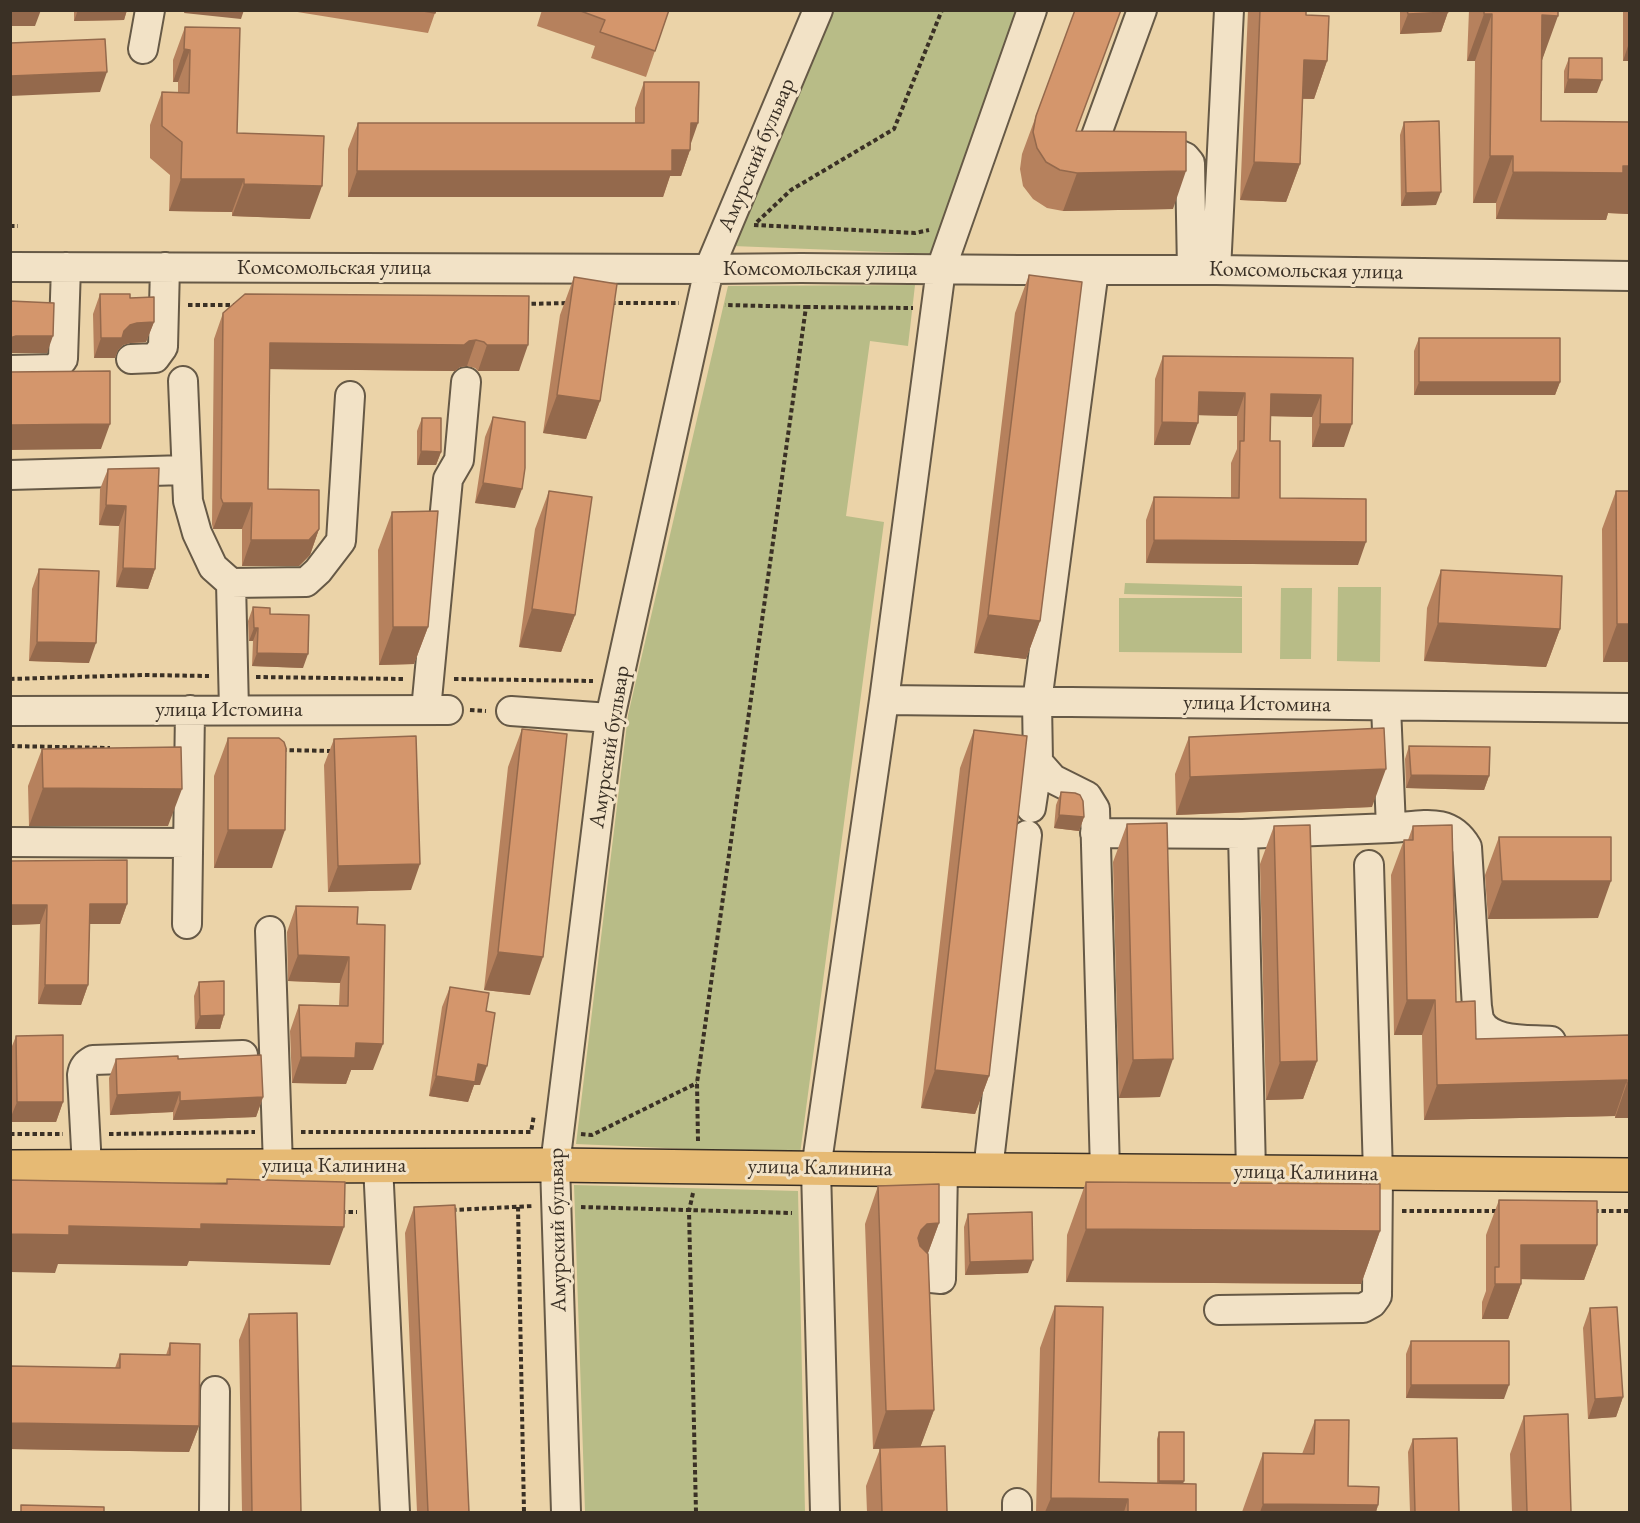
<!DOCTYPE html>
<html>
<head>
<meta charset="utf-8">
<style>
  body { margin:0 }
  #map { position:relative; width:1640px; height:1523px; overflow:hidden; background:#ebd3a8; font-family:"EB Garamond",serif }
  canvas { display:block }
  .frame { position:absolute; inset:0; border:12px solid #3a3025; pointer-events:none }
</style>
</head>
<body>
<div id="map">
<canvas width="1640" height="1523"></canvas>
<div class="frame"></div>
</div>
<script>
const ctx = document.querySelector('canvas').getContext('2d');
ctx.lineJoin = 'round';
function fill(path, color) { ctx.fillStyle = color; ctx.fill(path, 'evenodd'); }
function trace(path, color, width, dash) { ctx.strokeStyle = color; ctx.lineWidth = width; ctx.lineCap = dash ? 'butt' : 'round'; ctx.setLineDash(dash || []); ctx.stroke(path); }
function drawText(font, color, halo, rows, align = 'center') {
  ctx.font = font + ' "EB Garamond",serif'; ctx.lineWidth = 6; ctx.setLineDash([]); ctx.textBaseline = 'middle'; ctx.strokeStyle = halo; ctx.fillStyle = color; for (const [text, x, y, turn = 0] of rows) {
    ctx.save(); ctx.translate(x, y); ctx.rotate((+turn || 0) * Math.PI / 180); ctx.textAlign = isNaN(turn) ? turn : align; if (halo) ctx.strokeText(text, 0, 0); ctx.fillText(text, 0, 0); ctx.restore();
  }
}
fill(new Path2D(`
  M830,11H1022L936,254L733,246Z
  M915,285L908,346L870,341L846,516L884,522L800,1154L576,1144L628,715L728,286Z
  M1125,583L1242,586V597L1124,594Z
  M1338,587H1381L1380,662L1337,661Z
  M1281,588H1312L1311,659H1280Z
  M1119,598H1242V653L1119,652Z
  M574,1185L798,1191L805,1512H585Z`), '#b8bc87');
const minor = new Path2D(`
  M1142,10L1096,136L1099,146L1107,152L1176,153L1185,157L1190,163L1192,270
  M143,49L150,10
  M10,267L709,269L801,268L1019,270H1216L1630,276
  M1094,270L1037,702L1038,762L1053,779L1087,796L1095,809L1105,1171
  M1216,270L1229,10
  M131,359L155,358L163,347L165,267
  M10,370L55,369L63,359L66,267
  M183,381L188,501L197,533L213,567L231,583L234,710
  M10,475L186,470
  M231,583L306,582L318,571L341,541L350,396
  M884,700L1630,708
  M426,710L448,479L459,460L466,382
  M10,711L448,710
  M511,711L610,718
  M1031,808L1038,762
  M1391,828C1422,826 1449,816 1467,847L1477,1007C1478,1011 1478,1017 1480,1021C1491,1043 1529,1039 1551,1041
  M1095,833L1243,834L1251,1172
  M1243,834L1391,828L1386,706
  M10,842L188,843
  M187,924L190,710
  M270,931L278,1166
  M378,1165L395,1512
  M87,1167L82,1075C83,1067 86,1064 93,1060L243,1055
  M988,1170L1027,835
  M921,1277L941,1279L943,1169
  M1219,1310L1363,1308L1372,1303L1377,1296L1378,1174L1369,865
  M1017,1503V1512
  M214,1512L215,1391
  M566,1512L555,1165L610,718L709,269L818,10
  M825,1512L816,1169L884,700L941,269L1032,10`);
const major = new Path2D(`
  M10,1167L555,1165L867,1169L1630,1175`);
trace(minor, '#665946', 32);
trace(major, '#3a3025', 36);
trace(new Path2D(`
  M757,222L791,190L894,129L942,10
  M754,225L915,233L929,230
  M10,226H18
  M611,303H679
  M524,304L568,303
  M188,305H235
  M806,307L913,308
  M256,677L404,679
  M10,679L143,675L209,676
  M454,679L593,681
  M470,710L486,711
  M10,746L110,748
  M282,750L332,751
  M301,1132H531L534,1115
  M10,1134H63
  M109,1134L255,1132
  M581,1134L592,1135L697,1083
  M698,1141L697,1083L806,307L725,305
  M693,1193L689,1211L696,1512
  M518,1207L524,1512
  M581,1207L792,1213
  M452,1210L534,1206
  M1402,1211H1499
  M1594,1211H1630
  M341,1212H357`), '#3a3025', 4, [4.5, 3]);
trace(minor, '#f2e2c6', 28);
trace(major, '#e6ba74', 33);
fill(new Path2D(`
  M74,10H127L124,20L74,21Z
  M285,10H436L428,33Z
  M542,10H669L646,77L591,58L595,46L537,26Z
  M1075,10L1076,131L1173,209L1063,211L1047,208L1033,199L1023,186L1020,169L1022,154Z
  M1248,10H1306V15L1327,61L1314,99H1303L1300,164L1286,202L1240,200Z
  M1400,10H1448V12L1441,32L1400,34Z
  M1469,10H1558L1542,60L1541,121L1629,122V214L1608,213L1606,220L1496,219V203H1473L1475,61H1467Z
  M1623,10H1629V61H1623Z
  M185,27L237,133L310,219L232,216V212L169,211L170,175L150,158V125L162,92L178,93V82H173V60Z
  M1569,58L1597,93H1564V71Z
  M644,82L690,144V150L681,176H670L663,197H348V149L358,123H635V108Z
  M1404,122L1436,205L1401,206L1400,135Z
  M1029,275L1040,621L1026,659L974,653L1015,313Z
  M574,277L600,401L586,439L543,433L560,315Z
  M100,294L130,298L154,322L146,342L130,343L123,345L118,350L115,358H94L93,314Z
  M529,296L519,371H478L475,368L467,366L460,367L455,371L269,369L268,489L319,529L310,555L299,566H242V529H213L212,524L214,339L223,313Z
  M1419,338L1560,382L1555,395H1414V351Z
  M1163,356L1353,358L1344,447H1312V417L1270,416V441L1280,498L1358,565L1146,563V520L1154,497L1231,498V463L1237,449V416L1198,415L1190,445H1154L1155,379Z
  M493,417L515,508L475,503L485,437Z
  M422,418L441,452L436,465H417V431Z
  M108,469L155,569L148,589L116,587L119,526L99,525L100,489Z
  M549,491L575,615L561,652L519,647L535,529Z
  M1616,491H1629V662H1603L1602,529Z
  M392,512L428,627L414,664L379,665L378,550Z
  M39,569L89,663L29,661L32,589Z
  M1441,570L1560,629L1546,667L1424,661L1427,608Z
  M253,607L303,668L252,666L253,641H249L248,621Z
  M522,729L530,995L484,990L508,767Z
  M974,730L989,1076L975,1114L921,1108L960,768Z
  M1189,737L1372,807L1176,815L1175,774Z
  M228,738L272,868H214V776Z
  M334,739L411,890L328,892L324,765Z
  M1409,746L1489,776L1484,790L1406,788L1405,759Z
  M42,749L168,826H29L28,786Z
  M1061,792L1084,817L1079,831L1054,828L1056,805Z
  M1127,824L1160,1097L1119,1098L1113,862Z
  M1274,826L1317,1061L1303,1099L1266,1100L1260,864Z
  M1413,826L1456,1002L1476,1039L1629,1035V1118H1615V1116L1424,1120L1422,1035H1394L1391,875L1404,840H1408Z
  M1499,837L1598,918L1488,919L1485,875Z
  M10,861L127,904L120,924H90L88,985L81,1005L38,1004L40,924L10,925Z
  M296,906L357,924L373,1070H351L346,1084L292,1083L290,1031L299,1005L339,1006L340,983L288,981L287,932Z
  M199,982L224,1015L220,1029H195L194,996Z
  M450,987L486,1011L480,1085H474L468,1102L429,1096L442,1007Z
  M16,1036L63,1102L56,1122H10V1051Z
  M116,1059H178L263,1097L256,1117L173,1120V1112L110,1115L109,1078Z
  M1086,1182L1380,1231L1361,1284L1066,1282L1067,1235Z
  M878,1186L939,1223L928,1253L934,1410L920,1447L947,1512H867L866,1486L880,1449H873L865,1224Z
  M1499,1200L1597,1245L1584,1280L1521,1279V1284L1508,1319H1482V1302L1486,1291V1235Z
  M414,1207L469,1512H417L405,1233Z
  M968,1214L1028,1273L965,1275L964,1227Z
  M1055,1306L1099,1482L1157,1483V1439L1159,1432L1196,1512H1036L1040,1348Z
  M1590,1308L1623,1397L1616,1417L1588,1419L1583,1328Z
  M249,1314L301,1512H242L239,1340Z
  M1411,1341L1504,1399L1406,1398V1354Z
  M170,1343L199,1426L189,1452L10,1449V1366L115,1368L120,1354L166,1355Z
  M1568,1414L1570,1512H1512L1510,1454L1524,1416Z
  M1315,1420L1348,1486L1378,1505L1376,1512H1242L1263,1453L1302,1454Z
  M1413,1439L1459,1512H1410L1408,1452Z`), '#b6815d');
fill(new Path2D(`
  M10,10H41L35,26H10Z
  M78,10H127L124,20L74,21Z
  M185,10H244L241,19L184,13Z
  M1448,12L1441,32L1400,34L1408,14Z
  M1484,14H1492L1475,61H1467Z
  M1542,15L1558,16L1541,63Z
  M1629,43V61H1623Z
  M184,49L190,50L178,82H173Z
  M1304,60L1327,61L1314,99L1290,98Z
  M107,72L100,92L10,96V76Z
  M1568,79L1602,80L1597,93H1564Z
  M691,123H698L689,149Z
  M672,150H690L681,176H670L663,197H348L357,171Z
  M1490,156H1513L1496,203H1473Z
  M1254,162L1300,164L1286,202L1240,200Z
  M1623,166H1629V214L1608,213L1606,220L1496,219L1513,172Z
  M1186,171L1173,209L1063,211L1077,173Z
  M181,179H244L232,212L169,211Z
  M244,184L322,186L310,219L232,216Z
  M1441,192L1436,205L1401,206L1406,193Z
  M154,322L146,342L130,343L123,345L118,350L115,358H94L101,338L124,331L130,325L137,323Z
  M16,336H53L47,353H10V338Z
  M476,340L467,366L460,367L455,371L260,369L270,343L469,341Z
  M487,345H528L519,371H478Z
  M1419,382H1560L1555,395H1414Z
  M1199,392L1245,393L1237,416L1190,415Z
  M1271,394L1321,395L1312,417L1262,416Z
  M557,395L600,401L586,439L543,433Z
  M1162,422L1198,423L1190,445H1154Z
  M110,424L101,449L10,450V425Z
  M1320,424H1352L1344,447H1312Z
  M421,451L441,452L436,465H417Z
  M483,483L522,489L515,508L475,503Z
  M223,503H252L242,529H213Z
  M106,505L126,506L119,526L99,525Z
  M319,529L310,555L299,566H242L251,540Z
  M1154,540L1366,542L1358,565L1146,563Z
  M123,568L155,569L148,589L116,587Z
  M532,609L575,615L561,652L519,647Z
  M988,615L1040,621L1026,659L974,653Z
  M1438,623L1560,629L1546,667L1424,661Z
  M1617,624H1629V662H1603Z
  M393,627H428L414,664L379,665Z
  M254,628H258L253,641H249Z
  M37,642L96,643L89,663L29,661Z
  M257,653L308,654L303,668L252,666Z
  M1386,769L1372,807L1176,815L1190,777Z
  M1411,775L1489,776L1484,790L1406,788Z
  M43,788L182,789L168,826H29Z
  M1059,815L1084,817L1079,831L1054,828Z
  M228,830H285L272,868H214Z
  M420,864L411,890L328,892L338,866Z
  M1502,881H1611L1598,918L1488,919Z
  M90,904H127L120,924H83Z
  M10,905H47L40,924L10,925Z
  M498,952L543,957L530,995L484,990Z
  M298,955L349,957L340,983L288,981Z
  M45,985H88L81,1005L38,1004Z
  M1407,1000H1435L1422,1035H1394Z
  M224,1015L220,1029H195L200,1016Z
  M356,1043L383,1044L373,1070H351L346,1084L292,1083L301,1057Z
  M1173,1059L1160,1097L1119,1098L1133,1060Z
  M1317,1061L1303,1099L1266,1100L1280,1062Z
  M478,1064L487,1066L480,1085H474L468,1102L429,1096L436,1076Z
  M935,1070L989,1076L975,1114L921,1108Z
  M1627,1080L1615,1116L1424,1120L1437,1085Z
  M1627,1083H1629V1118H1615Z
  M180,1092L173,1112L110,1115L117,1095Z
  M263,1097L256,1117L173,1120L180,1101Z
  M17,1102H63L56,1122H10V1119Z
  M939,1223L925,1261L907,1268L921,1230L927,1224Z
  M201,1224L344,1227L330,1265L189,1261L187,1266L58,1264L55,1273L10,1272V1234L69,1226Z
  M1086,1229L1380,1231L1361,1284L1066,1282Z
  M1521,1245H1597L1584,1280L1509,1279Z
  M1033,1260L1028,1273L965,1275L970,1262Z
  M1495,1284H1521L1508,1319H1482Z
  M1411,1385H1509L1504,1399L1406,1398Z
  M1623,1397L1616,1417L1588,1419L1595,1399Z
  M934,1410L920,1448L873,1449L886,1411Z
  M10,1423L199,1426L189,1452L10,1449Z
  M1159,1481H1184L1182,1488H1157Z
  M1051,1498L1128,1499L1124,1512H1045Z
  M1263,1504L1378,1505L1376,1512H1260Z`), '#94694c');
const building = new Path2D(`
  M417,10H436L435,13Z
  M578,10H669L655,51L600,32L605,20Z
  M1075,10H1121L1076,131L1186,132V171L1077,173L1060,170L1046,162L1037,148L1033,132L1036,116Z
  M1260,10H1306V15L1329,16L1327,61L1304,60L1300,164L1254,162Z
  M1407,10H1448V12L1408,14Z
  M1484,10H1558V16L1542,15L1541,121L1629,122V166H1623V173L1513,172V156H1490L1492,14H1484Z
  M185,27L240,28L237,133L324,136L322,186L244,184V179H181L182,142L162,126V92L189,93L190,50L184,49Z
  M105,39L107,72L10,76V43Z
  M1569,58H1602V80L1568,79Z
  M644,82H699L698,123H691L690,150H672V171H357L358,123H644Z
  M1439,121L1441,192L1406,193L1404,122Z
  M1029,275L1082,282L1040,621L988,615Z
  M574,277L617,284L600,401L557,395Z
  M100,294H130V298L154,297V322L137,323L130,325L124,331L122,338H101Z
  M245,294L529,296L528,345H487L484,342L476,340L469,341L464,345L270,343L268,489L319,490V529L309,540H251L252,503H223L221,498L223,313Z
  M10,301L54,303L53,336H16L10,338Z
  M1419,338H1560V382H1419Z
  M1163,356L1353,358L1352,424H1320L1321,395L1271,394L1270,441H1280V498L1366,499V542L1154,540V497L1239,498L1240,441H1244L1245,393L1199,392L1198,423L1162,422Z
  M110,371V424L10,425V372Z
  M493,417L525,422V468L522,489L483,483Z
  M422,418H441V452L421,451Z
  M159,468L155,569L123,568L126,506L106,505L108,469Z
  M549,491L592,497L575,615L532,609Z
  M1616,491H1629V624H1617Z
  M438,511L428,627H393L392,512Z
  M39,569L99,571L96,643L37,642Z
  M1441,570L1562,576L1560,629L1438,623Z
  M253,607L270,608V614L309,615L308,654L257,653L258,628H254Z
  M1384,728L1386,769L1190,777L1189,737Z
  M522,729L567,734L543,957L498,952Z
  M974,730L1027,736L989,1076L935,1070Z
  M416,736L420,864L338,866L334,739Z
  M228,738H279L284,742L286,748L285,830H228Z
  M1409,746L1490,747L1489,776L1411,775Z
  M181,747L182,789L43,788L42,749Z
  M1061,792L1075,793L1080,795L1083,801L1084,817L1059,815Z
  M1167,823L1173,1059L1133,1060L1127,824Z
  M1310,825L1317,1061L1280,1062L1274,826Z
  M1452,825L1456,1002L1475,1001L1476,1039L1629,1035V1083H1627V1080L1437,1085L1435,1000H1407L1404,840H1413V826Z
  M1499,837H1611V881H1502Z
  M127,860V904H90L88,985H45L47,905H10V861Z
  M296,906L358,907L357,924L385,925L383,1044L356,1043L355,1058L301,1057L299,1005L348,1006L349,957L298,955Z
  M224,981V1015L200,1016L199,982Z
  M450,987L489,993L486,1011L495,1013L487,1066L478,1064L475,1082L436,1076Z
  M63,1035V1102H17L16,1036Z
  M261,1055L263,1097L180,1101V1092L117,1095L116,1059L178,1056V1059Z
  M227,1179L345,1182L344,1227L201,1224V1229L69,1226V1235L10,1234V1180L227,1184Z
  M1086,1182L1380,1184V1231L1086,1229Z
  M939,1184V1223L927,1224L921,1230L918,1238L920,1246L928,1254L934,1410L886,1411L878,1186Z
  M1499,1200L1597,1201V1245H1521V1284H1495V1267H1499Z
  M455,1205L469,1512H428L414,1207Z
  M1032,1212L1033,1260L970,1262L968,1214Z
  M1055,1306L1103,1307L1099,1482L1196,1484V1512H1128V1499L1051,1498Z
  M1617,1307L1623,1397L1595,1399L1590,1308Z
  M297,1313L301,1512H252L249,1314Z
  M1411,1341H1509V1385H1411Z
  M170,1343L200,1344L199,1426L10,1423V1366L120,1368V1354L170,1355Z
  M1568,1414L1571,1512H1527L1524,1416Z
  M1315,1420H1349L1348,1486L1379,1487L1378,1505L1263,1504V1453L1314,1454Z
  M1159,1432H1184V1481H1159Z
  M1457,1438L1459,1512H1415L1413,1439Z
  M945,1446L947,1512H882L880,1448Z
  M21,1505L104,1507V1512H21Z`);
fill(building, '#d4966c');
trace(building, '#94694c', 1.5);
drawText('22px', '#3a3025', '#f2e2c6', [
  ["Амурский бульвар",757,155,-67],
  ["Комсомольская улица",334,268],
  ["Комсомольская улица",820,269],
  ["Комсомольская улица",1306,271,1],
  ["улица Истомина",1257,704,1],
  ["улица Истомина",229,710],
  ["Амурский бульвар",610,747,-81],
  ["улица Калинина",334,1166],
  ["улица Калинина",820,1168,1],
  ["улица Калинина",1306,1173,1],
  ["Амурский бульвар",558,1230,-91]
]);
</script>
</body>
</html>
